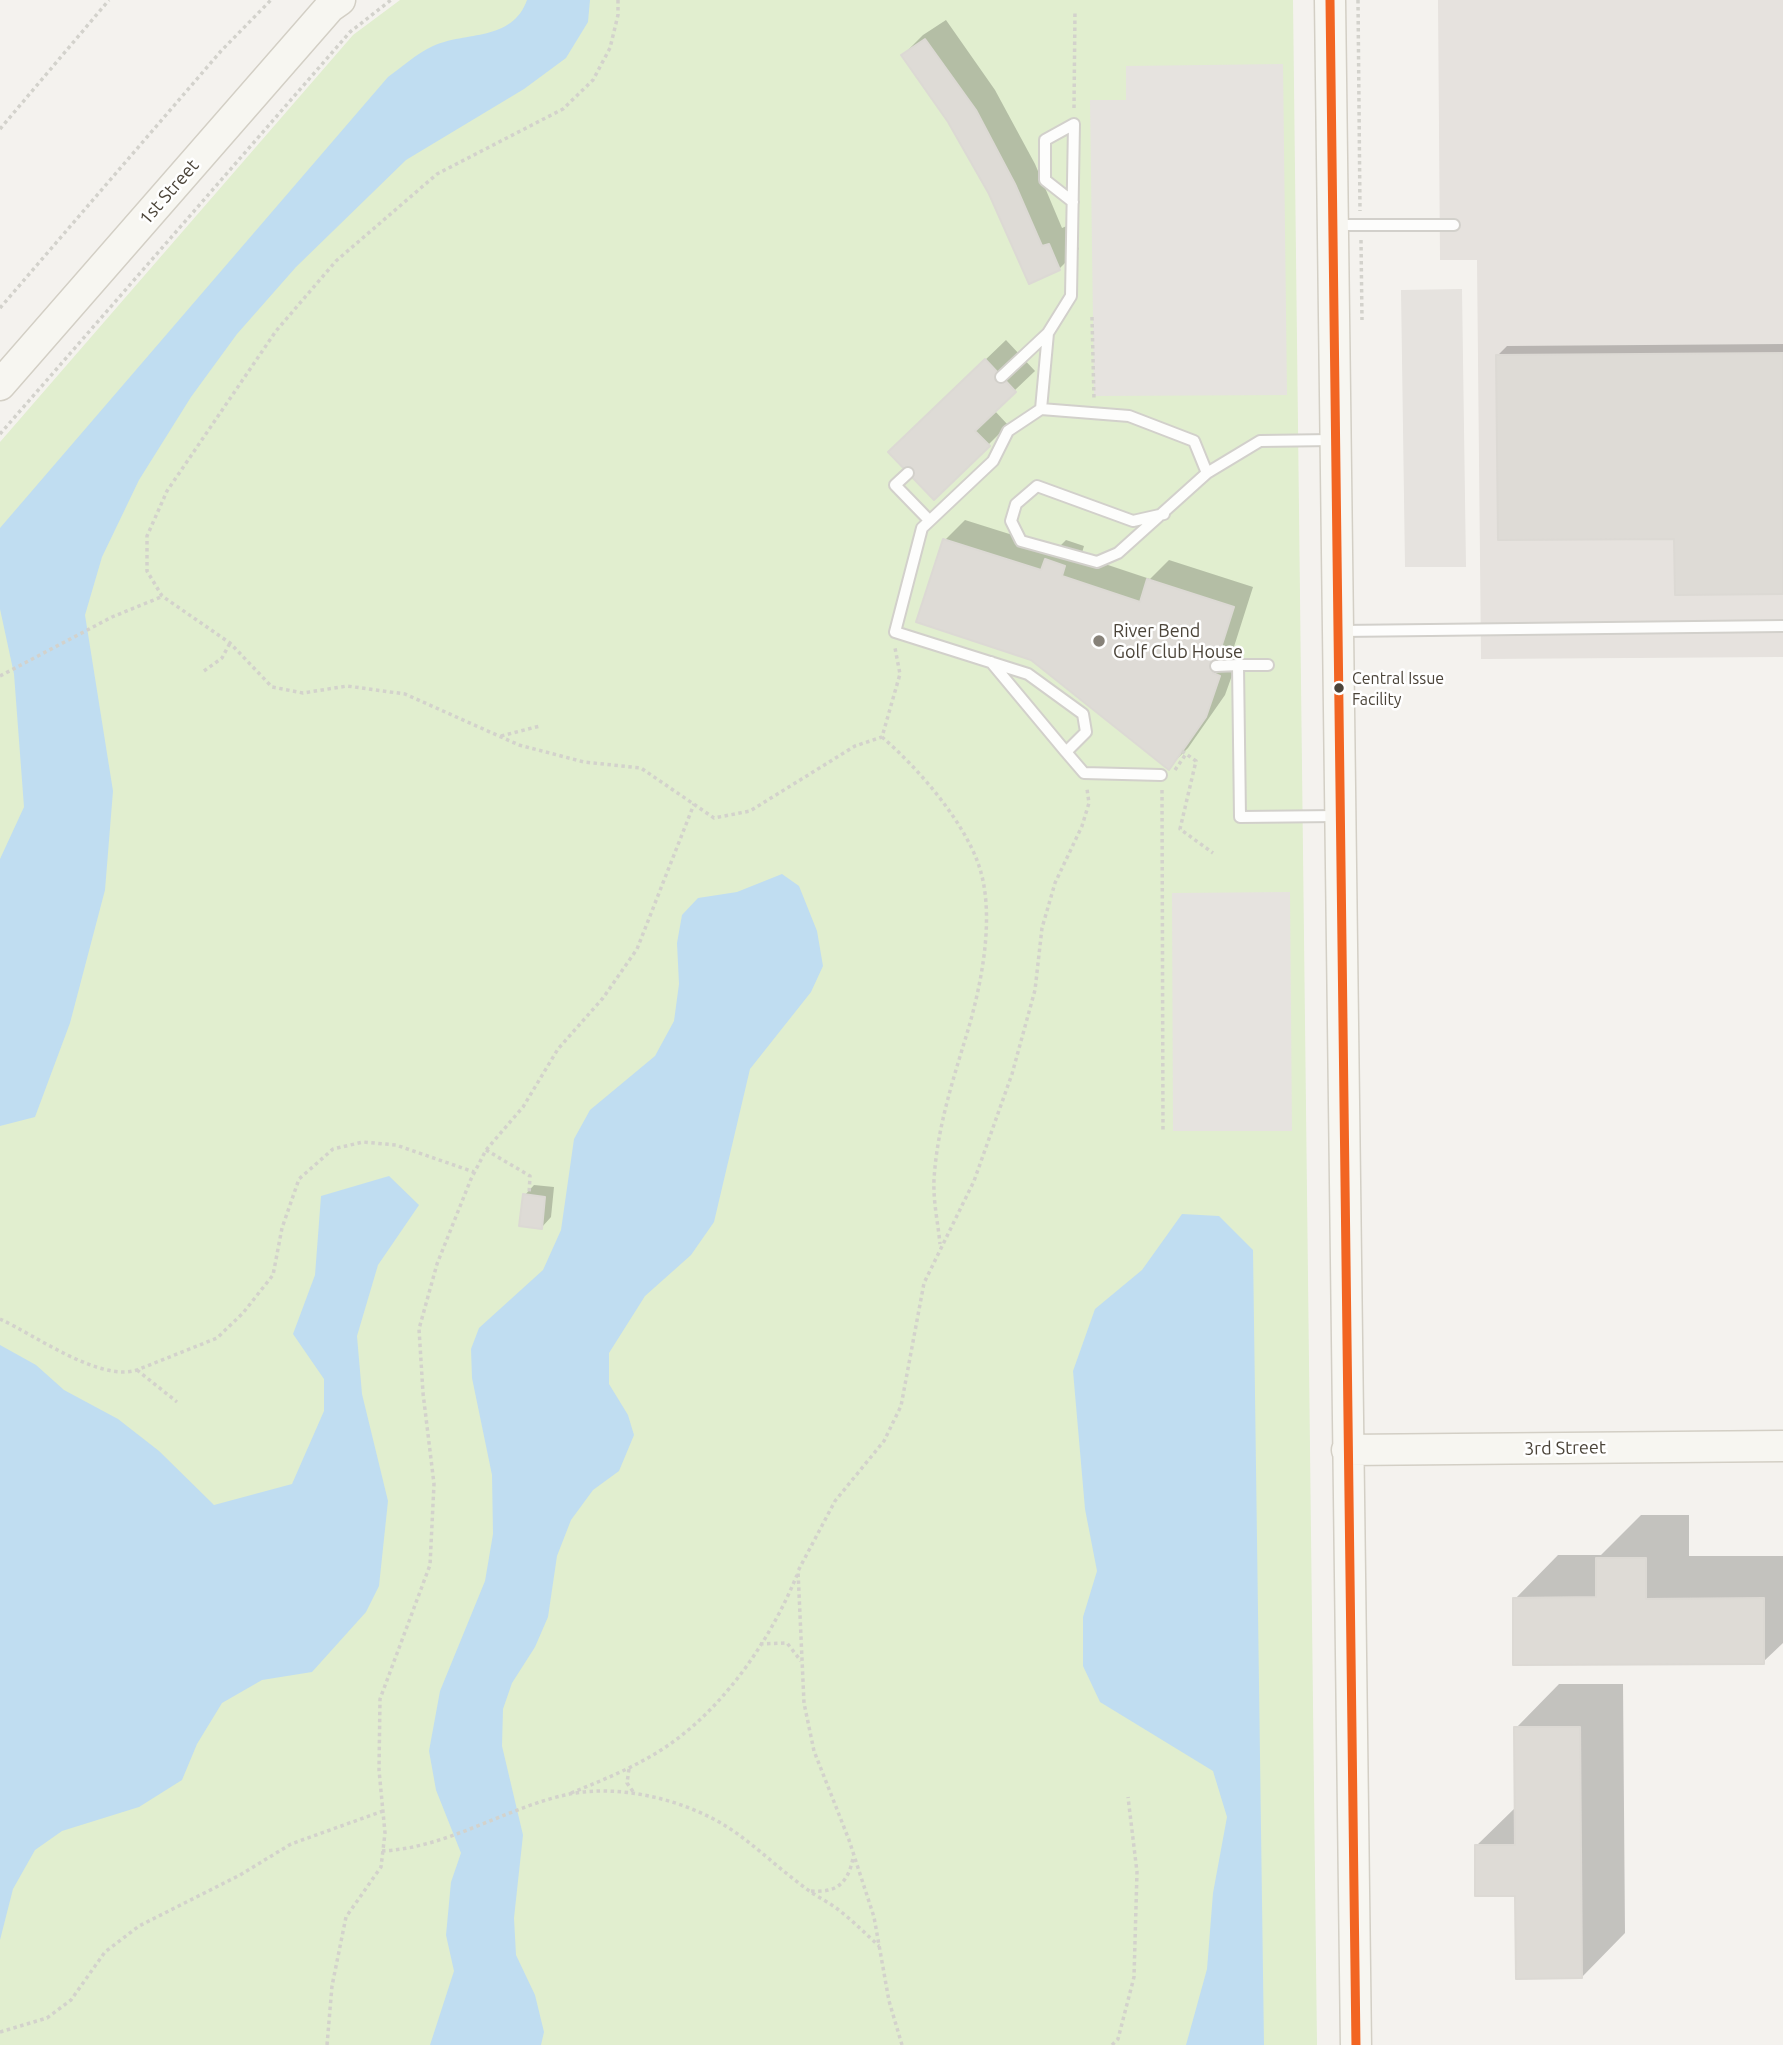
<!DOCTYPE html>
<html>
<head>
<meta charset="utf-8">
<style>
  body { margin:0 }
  canvas { display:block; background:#f4f2ee }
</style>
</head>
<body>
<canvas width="1783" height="2045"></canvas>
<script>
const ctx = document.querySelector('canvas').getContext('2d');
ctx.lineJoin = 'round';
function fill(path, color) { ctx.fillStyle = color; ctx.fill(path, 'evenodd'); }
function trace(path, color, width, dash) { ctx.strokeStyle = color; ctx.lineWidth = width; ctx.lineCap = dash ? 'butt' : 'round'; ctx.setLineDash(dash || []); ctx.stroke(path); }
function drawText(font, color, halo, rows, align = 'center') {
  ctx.font = font + ' Ubuntu,sans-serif'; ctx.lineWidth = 5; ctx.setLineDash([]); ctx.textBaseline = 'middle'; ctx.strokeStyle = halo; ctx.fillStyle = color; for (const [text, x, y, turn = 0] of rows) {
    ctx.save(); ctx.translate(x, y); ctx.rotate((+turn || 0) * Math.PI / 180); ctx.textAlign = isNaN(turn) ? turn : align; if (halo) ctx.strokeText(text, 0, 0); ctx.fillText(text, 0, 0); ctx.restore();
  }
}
fill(new Path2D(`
  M1438,0H1783V657L1481,659L1477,260H1440Z`), '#e6e2de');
fill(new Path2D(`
  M400,0H1293L1317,2045H0V442L353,35Z`), '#e1eecf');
fill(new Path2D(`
  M1283,64L1287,395L1094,396L1090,100H1126V66Z
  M1462,289L1466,567H1405L1401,290Z
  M1290,892L1292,1131H1173L1172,893Z`), '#e6e3df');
fill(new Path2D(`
  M527,0H590L588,22L566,58L524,89L406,160L296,267L237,334L191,397L139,480L102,557L85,615L113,791L105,890L70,1023L35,1117L0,1126V859L24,807L14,674L0,609V528L388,77C402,67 417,53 433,46C466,31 512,42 527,0Z
  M782,874L799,886L817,931L823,966L811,992L750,1069L714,1222L691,1255L645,1296L609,1353V1384L628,1415L634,1435L619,1471L593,1490L571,1520L557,1556L548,1617L535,1647L512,1683L503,1709L502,1746L523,1835L514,1918L516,1955L535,1995L544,2032L541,2045H430L454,1971L446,1935L451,1882L461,1853L436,1790L429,1751L440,1691L485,1581L493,1534L492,1475L472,1378L471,1349L479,1328L543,1270L561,1230L574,1139L590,1110L655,1056L674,1021L679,984L677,943L682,915L698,898L737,892Z
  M389,1176L419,1205L378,1265L357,1336L362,1394L388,1501L379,1586L366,1612L312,1672L262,1680L222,1703L197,1744L182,1780L139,1807L62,1831L35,1850L13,1889L0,1940V1345L36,1365L64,1390L118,1419L159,1451L214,1505L292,1484L324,1411V1379L293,1334L315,1275L321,1196Z
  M1182,1214L1219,1216L1253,1250L1264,2045H1186L1207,1969L1213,1893L1227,1817L1213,1771L1100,1702L1083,1666V1617L1097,1571L1085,1509L1073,1371L1095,1309L1142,1270Z`), '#c0ddf1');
fill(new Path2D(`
  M946,20L995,90L1035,164L1062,228L1069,225L1079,249L1059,269L990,193L950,121L903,55L923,35Z
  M1006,340L1035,371L994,410L1008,425L988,445L910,432Z
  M1783,344V593L1676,537L1497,356L1507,346Z
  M965,520L1057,549L1066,540L1084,546L1081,556L1150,579L1169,560L1253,587L1232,653L1239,656L1225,695L1188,748L1168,768L945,540Z
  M534,1185L554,1187L551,1217L542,1227L525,1195Z
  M1641,1515H1689V1556H1783V1643L1763,1662L1515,1599L1558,1555H1601Z
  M1559,1684H1623L1625,1933L1582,1977L1476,1846L1517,1806L1516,1728Z`), '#0003');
const building = new Path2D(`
  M925,39L976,110L1015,184L1042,246L1049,244L1060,270L1029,284L989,194L948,122L901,55Z
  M1783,353V594L1675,595L1674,539L1498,540L1496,355Z
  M985,359L1016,392L975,431L990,446L934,500L888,452Z
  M943,539L1041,570L1045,559L1065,566L1062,576L1140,602L1147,579L1234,607L1213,673L1220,676L1206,717L1169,770L1031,660L916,622Z
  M523,1194L545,1197L542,1229L519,1226Z
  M1596,1558H1646V1599L1764,1598V1664L1513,1665V1598L1596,1597Z
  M1514,1727H1580L1582,1978L1516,1979L1515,1896H1475V1845H1515Z`);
fill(building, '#dedbd6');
trace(building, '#dcd9d4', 2);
const lane = new Path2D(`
  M1336,225H1454
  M1001,377L1048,333
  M1041,409L1048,333L1071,296L1074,124L1045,140V180L1073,202
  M908,473L895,485L928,519
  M1164,514L1133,521L1037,486L1016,504L1011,521L1021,541L1097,562L1118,553L1207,473L1260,441L1332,440
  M1341,631L1783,626
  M991,662L1066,752L1086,732L1083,714L1028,674L895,632L922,528L993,461L1008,431L1041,409L1129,416L1194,441L1207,473
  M1268,665H1238L1240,817L1337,816
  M1216,666L1238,665
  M1066,752L1084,773L1161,775`);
const secondary = new Path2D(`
  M1330,0L1356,2045
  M0,385L330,7L340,0
  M1347,1450L1783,1446`);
trace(lane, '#d2d0cb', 14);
trace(secondary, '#d3cfc5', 33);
trace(new Path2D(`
  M618,0V15L610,48L593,80L563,109L437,174L336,261L276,331L167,491L147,536V571L162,596L230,643L272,687L303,693L347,686L405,694L519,745L584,762L641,768L714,818L750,811L855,746L882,737L900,674L895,648
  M1358,0L1360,211
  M1074,108L1075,10
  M0,129L109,0
  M1361,240L1362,320
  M0,308L221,51L271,0
  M1092,317L1094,399
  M0,434L350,32L391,0
  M204,671L222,658L230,643
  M0,676L112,617L161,597
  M501,736L540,726
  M882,737C918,768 962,819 978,863C996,912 982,982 968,1030C953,1080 937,1128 934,1180C933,1201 938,1223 940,1244
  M1182,751L1196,761L1180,829L1213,853
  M1175,770L1186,754
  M1162,790L1163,1131
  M486,1150L530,1176L529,1195
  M0,1319C35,1335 99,1382 137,1370L217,1338L243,1313L273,1275L282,1228L299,1179L333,1149L363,1142L396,1145L474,1172
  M137,1370L177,1402
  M760,1644L787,1643L801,1661
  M629,1769L627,1783L634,1793
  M571,1793C608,1778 645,1763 677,1739C730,1699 772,1636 797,1575
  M382,1851C447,1848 503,1809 565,1795C617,1783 684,1799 729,1828C756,1846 778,1868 804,1887C815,1896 829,1902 840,1911C854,1922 866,1934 879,1946
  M811,1891C837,1893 848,1883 853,1858
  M0,2032L47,2018L71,2000L105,1952L139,1926L240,1875L291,1844L383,1811
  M327,2045L332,1986L346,1917L381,1867L385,1833L379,1770L380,1699L430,1565L434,1484L423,1393L419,1329L437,1264L471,1179L486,1150L523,1107L558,1049L603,998L637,949L694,804
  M902,2045L889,2001L874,1917L849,1840L814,1751L804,1703L798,1571L835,1501L884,1441L901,1406L924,1283L974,1181L1012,1074L1035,990L1042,928L1055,883L1082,826L1089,803L1087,789
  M1112,2045L1118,2039L1134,1977L1137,1872L1128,1797`), '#d3d2cc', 3.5, [3.5, 3.5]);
trace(lane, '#fdfdfc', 10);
trace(secondary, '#f7f6f1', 30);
trace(new Path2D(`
  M1330,0L1356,2045`), '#f26522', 9);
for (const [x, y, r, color] of [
  [1099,641,7,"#868178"],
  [1339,688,6,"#4b4439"]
]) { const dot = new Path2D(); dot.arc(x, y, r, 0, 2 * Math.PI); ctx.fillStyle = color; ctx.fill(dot); trace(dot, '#fff', 2.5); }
drawText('16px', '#4b4439', '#fff', [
  ["Central Issue",1352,679],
  ["Facility",1352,700]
], 'left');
drawText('18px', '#4b4439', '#fff', [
  ["1st Street",169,192,-49],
  ["3rd Street",1565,1448,-1]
]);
drawText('18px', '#4b4439', '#fff', [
  ["River Bend",1113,631],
  ["Golf Club House",1113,652]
], 'left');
</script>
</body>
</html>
